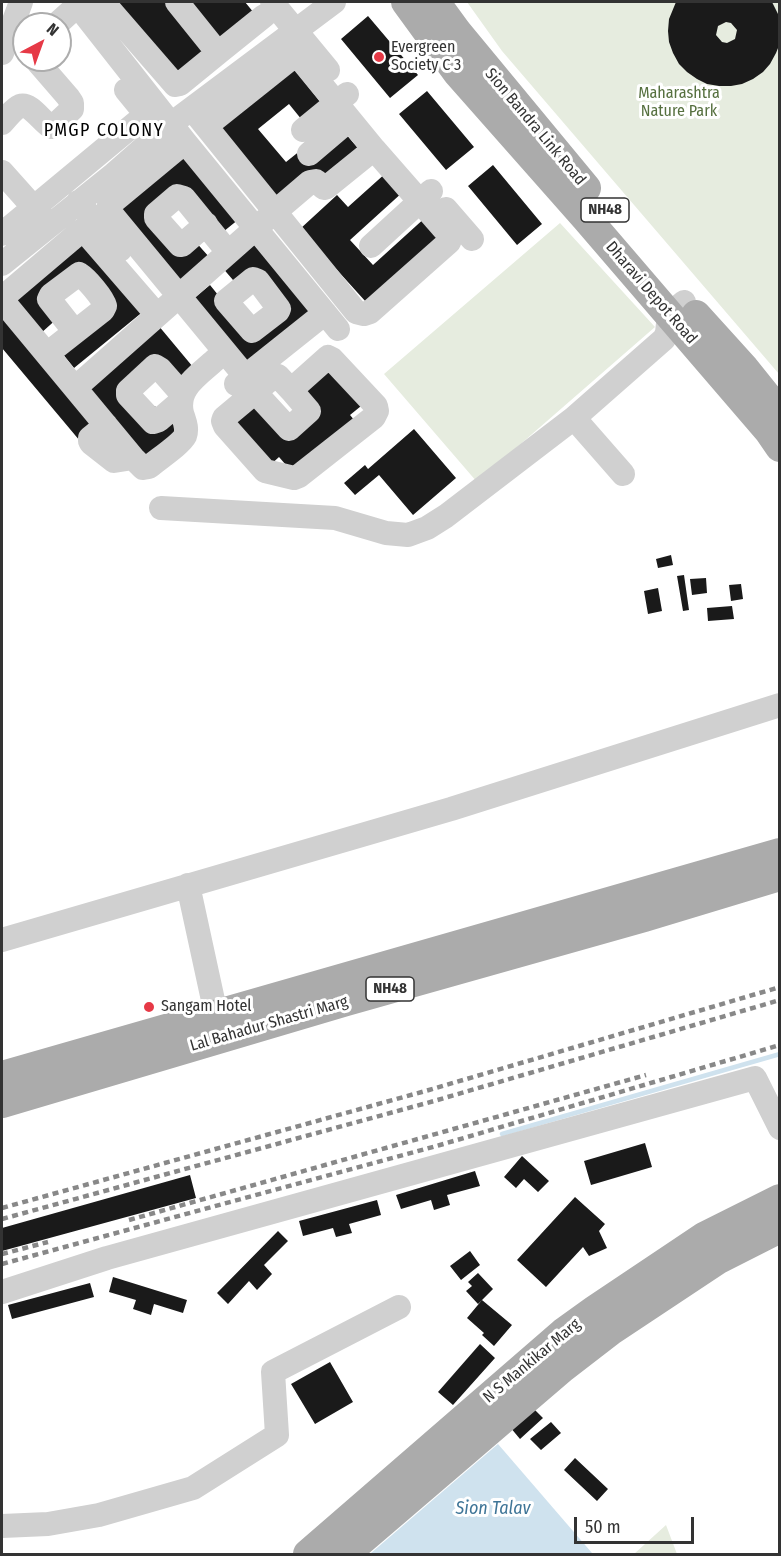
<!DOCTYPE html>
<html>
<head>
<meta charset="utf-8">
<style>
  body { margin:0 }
  #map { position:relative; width:781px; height:1556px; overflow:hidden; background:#fff; font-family:"Fira Sans Condensed",sans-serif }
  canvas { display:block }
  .frame { position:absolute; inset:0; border:3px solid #333; pointer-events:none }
  .north { position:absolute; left:12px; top:12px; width:60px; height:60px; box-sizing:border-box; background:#fff; border:2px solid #adadad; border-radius:50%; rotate:41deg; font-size:16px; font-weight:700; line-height:24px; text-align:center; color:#333 }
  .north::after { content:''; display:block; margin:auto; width:21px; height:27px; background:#e63946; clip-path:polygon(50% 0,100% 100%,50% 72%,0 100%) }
  .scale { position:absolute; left:574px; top:1517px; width:120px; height:27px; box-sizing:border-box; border:3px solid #333; border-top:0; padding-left:8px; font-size:18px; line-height:21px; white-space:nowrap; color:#333; -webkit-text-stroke:4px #fff; paint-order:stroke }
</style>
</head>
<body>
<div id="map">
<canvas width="781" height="1556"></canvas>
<div class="frame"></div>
<div class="north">N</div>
<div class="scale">50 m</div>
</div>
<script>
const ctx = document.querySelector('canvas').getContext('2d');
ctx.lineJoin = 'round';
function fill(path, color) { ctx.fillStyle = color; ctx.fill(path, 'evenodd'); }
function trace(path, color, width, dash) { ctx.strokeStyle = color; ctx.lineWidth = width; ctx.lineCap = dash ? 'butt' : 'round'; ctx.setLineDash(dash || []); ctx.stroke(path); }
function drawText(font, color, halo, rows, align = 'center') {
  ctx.font = font + ' "Fira Sans Condensed",sans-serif'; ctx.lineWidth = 6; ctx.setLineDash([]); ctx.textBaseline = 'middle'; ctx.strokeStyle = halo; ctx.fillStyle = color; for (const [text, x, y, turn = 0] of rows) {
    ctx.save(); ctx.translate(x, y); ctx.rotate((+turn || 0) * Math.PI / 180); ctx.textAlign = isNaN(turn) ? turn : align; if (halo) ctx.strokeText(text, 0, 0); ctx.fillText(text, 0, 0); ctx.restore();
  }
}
fill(new Path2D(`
  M467,2H779V374L502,51Z
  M560,223L655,327L477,482L384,374Z
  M666,1525L677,1554H634Z`), '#e6ecdf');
fill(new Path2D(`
  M498,1444L592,1553L590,1554H372L371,1553Z`), '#cfe2ee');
trace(new Path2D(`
  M502,1134L780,1054`), '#cfe2ee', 4.5);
fill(new Path2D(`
  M112,2H165L209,55L178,80Z
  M188,2H245L254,13L219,40Z
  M676,2H772L780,18V43L776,53L770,64L763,72L753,79L742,84L731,86H719L707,84L697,79L687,72L679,64L673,53L669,42L668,31L669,19ZM726,22L731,23L737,30L735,39L727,43L722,42L716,35L718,26Z
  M368,16L418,75L390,98L341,39Z
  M290,64L322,104L302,120L289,104L258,129L286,162L301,150L345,133L362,153L280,202L216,124Z
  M427,91L474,147L446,170L399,114Z
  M182,151L239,219L218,236L179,190L151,214L193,239L210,258L175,287L111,211Z
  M493,165L542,224L517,245L468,186Z
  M387,172L404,191L350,240L373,265L427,216L445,236L366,302L300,229L337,195L348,207Z
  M82,234L145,310L74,368L58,348L111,305L80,270L45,297L60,316L40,334L8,295Z
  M257,237L319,313L245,373L188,303L210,285L252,337L286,309L239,287L221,266Z
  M2,308L98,423L80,441L2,348Z
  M158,325L198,373L181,387L158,360L124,391L168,413L184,433L148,463L84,387Z
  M334,364L366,402L350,415L355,421L293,473L279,457L267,468L231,425L257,397L288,434L303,390Z
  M414,429L456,478L413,515L379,475L355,495L344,483L365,465L368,469Z
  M671,555L673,565L658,568L656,559Z
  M684,575L689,610L683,611L677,576Z
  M706,578L707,593L692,595L690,579Z
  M741,584L743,599L731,601L729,585Z
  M658,588L662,611L648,614L644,591Z
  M732,606L734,619L708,621L707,608Z
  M645,1143L652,1167L591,1185L584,1161Z
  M522,1156L549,1181L538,1192L524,1179L516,1188L504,1177Z
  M475,1171L480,1186L447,1195L450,1205L434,1210L431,1200L401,1209L396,1195Z
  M190,1175L196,1198L2,1251V1228Z
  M575,1197L605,1224L599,1231L607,1248L589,1256L583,1247L546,1287L517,1260Z
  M377,1200L381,1215L349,1224L352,1233L336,1237L333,1228L303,1236L299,1221Z
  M278,1231L288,1241L264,1265L272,1274L257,1290L249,1281L228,1304L217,1293Z
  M470,1251L480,1265L461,1280L450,1266Z
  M478,1273L493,1289L478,1304L466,1291L472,1286L468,1282Z
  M113,1277L187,1300L183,1313L154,1304L151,1315L133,1309L136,1300L109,1292Z
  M90,1283L94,1297L12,1319L8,1305Z
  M482,1300L512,1325L494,1346L482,1335L484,1333L467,1318Z
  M480,1344L495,1358L453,1405L438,1392Z
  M330,1362L353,1402L315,1424L291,1384Z
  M532,1407L543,1418L520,1439L510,1427Z
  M551,1422L561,1433L541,1450L530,1439Z
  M575,1458L608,1489L597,1501L564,1470Z`), '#1a1a1a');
trace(new Path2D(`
  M75,2L185,142L338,329
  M103,2L175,85L180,84L218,53
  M177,2L218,53L264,16
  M272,2L328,70
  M57,24L78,5
  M2,53L21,2
  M192,109L356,312L364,314L370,312L449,242L451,237L374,149
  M2,123C7,118 13,109 20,106C30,102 42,122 51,127L54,126L72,109V103L68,97L36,60
  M303,130L347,94
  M185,142L109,205L108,210L245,376
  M309,154L349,120
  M2,172L44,219
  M78,202L120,250
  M446,209L472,239
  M206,224L182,245H180L156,218V214L177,196L184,198L228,252
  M2,234L143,117L144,112L126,90
  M371,246L431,191
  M2,264L114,174L171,124L334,2
  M253,279L258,281L279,309L278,311L252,331L226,301Z
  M2,298L81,231L87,234L157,315
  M2,300L133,458L143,468L149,467C157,460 181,444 185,436C188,428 184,420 182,413C176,388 199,375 215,360
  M47,354L103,310L105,306C103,298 87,279 79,274L51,295L49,299L75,332
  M328,357L332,359L376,406L377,411L374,417L299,476L294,478L265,471L225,426L223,421L224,418L273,377L278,376L291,390Z
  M236,384L325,313
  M75,388L256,228L310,182L316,181L324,188L327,187L374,149L302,61C298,58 295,56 290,59L206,126
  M255,392L289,429L309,411L291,390
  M180,402L159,420L153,422L128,395V391L155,366L160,369L182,394
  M574,418L623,474
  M106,425L90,438V441L91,443L114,461L133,458
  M161,508L335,518L386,533L408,535L427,528L446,516L574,418L664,339L667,333L669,314L684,302
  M188,885L216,1014
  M2,940L451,809L780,705
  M2,1292L107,1258L755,1078L780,1128
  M2,1526L48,1524L99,1515L193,1488L277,1435L273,1372L399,1307`), '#d0d0d0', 24);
trace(new Path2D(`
  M406,2L457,72L586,218L769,431L780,447
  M435,2L457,32L586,188
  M696,315L744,368L780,413
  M2,1076L780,853
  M2,1103L346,1001L644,917L780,876
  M308,1554L563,1333L595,1310L704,1237L780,1199
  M345,1554L562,1368L610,1331L717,1260L780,1228`), '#ababab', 30);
trace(new Path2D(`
  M2,1208L429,1090L780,987
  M2,1219L434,1101L780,1000
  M129,1220L646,1075
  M2,1254L48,1242
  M2,1264L440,1145L780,1045`), '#888', 4.5, [6, 4.5]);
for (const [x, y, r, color] of [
  [379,57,6,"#e63946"],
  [149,1007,6,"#e63946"]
]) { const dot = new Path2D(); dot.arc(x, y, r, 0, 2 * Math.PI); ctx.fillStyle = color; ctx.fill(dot); trace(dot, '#fff', 2); }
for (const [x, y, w] of [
  [605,210,48],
  [390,989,48]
]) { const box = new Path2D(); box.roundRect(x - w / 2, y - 12, w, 24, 4.5); ctx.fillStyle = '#fff'; ctx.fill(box); trace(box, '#333', 1.5); }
drawText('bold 15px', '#333', null, [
  ["NH48",605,210],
  ["NH48",390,989]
]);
drawText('16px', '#333', '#fff', [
  ["Evergreen",391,48],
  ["Society C 3",391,66],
  ["Sangam Hotel",161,1007]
], 'left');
drawText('16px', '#56703f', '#fff', [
  ["Maharashtra",679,94],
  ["Nature Park",679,112]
]);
drawText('16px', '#333', '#fff', [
  ["Sion Bandra Link Road",535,127,50],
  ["Dharavi Depot Road",651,293,49],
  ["Lal Bahadur Shastri Marg",269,1024,-16],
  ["N S Mankikar Marg",532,1361,-40]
]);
ctx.letterSpacing = '1.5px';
drawText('18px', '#000', '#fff', [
  ["PMGP COLONY",104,131]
]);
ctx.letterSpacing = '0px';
drawText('italic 18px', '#3f7597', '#fff', [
  ["Sion Talav",493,1509]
]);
</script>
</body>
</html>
